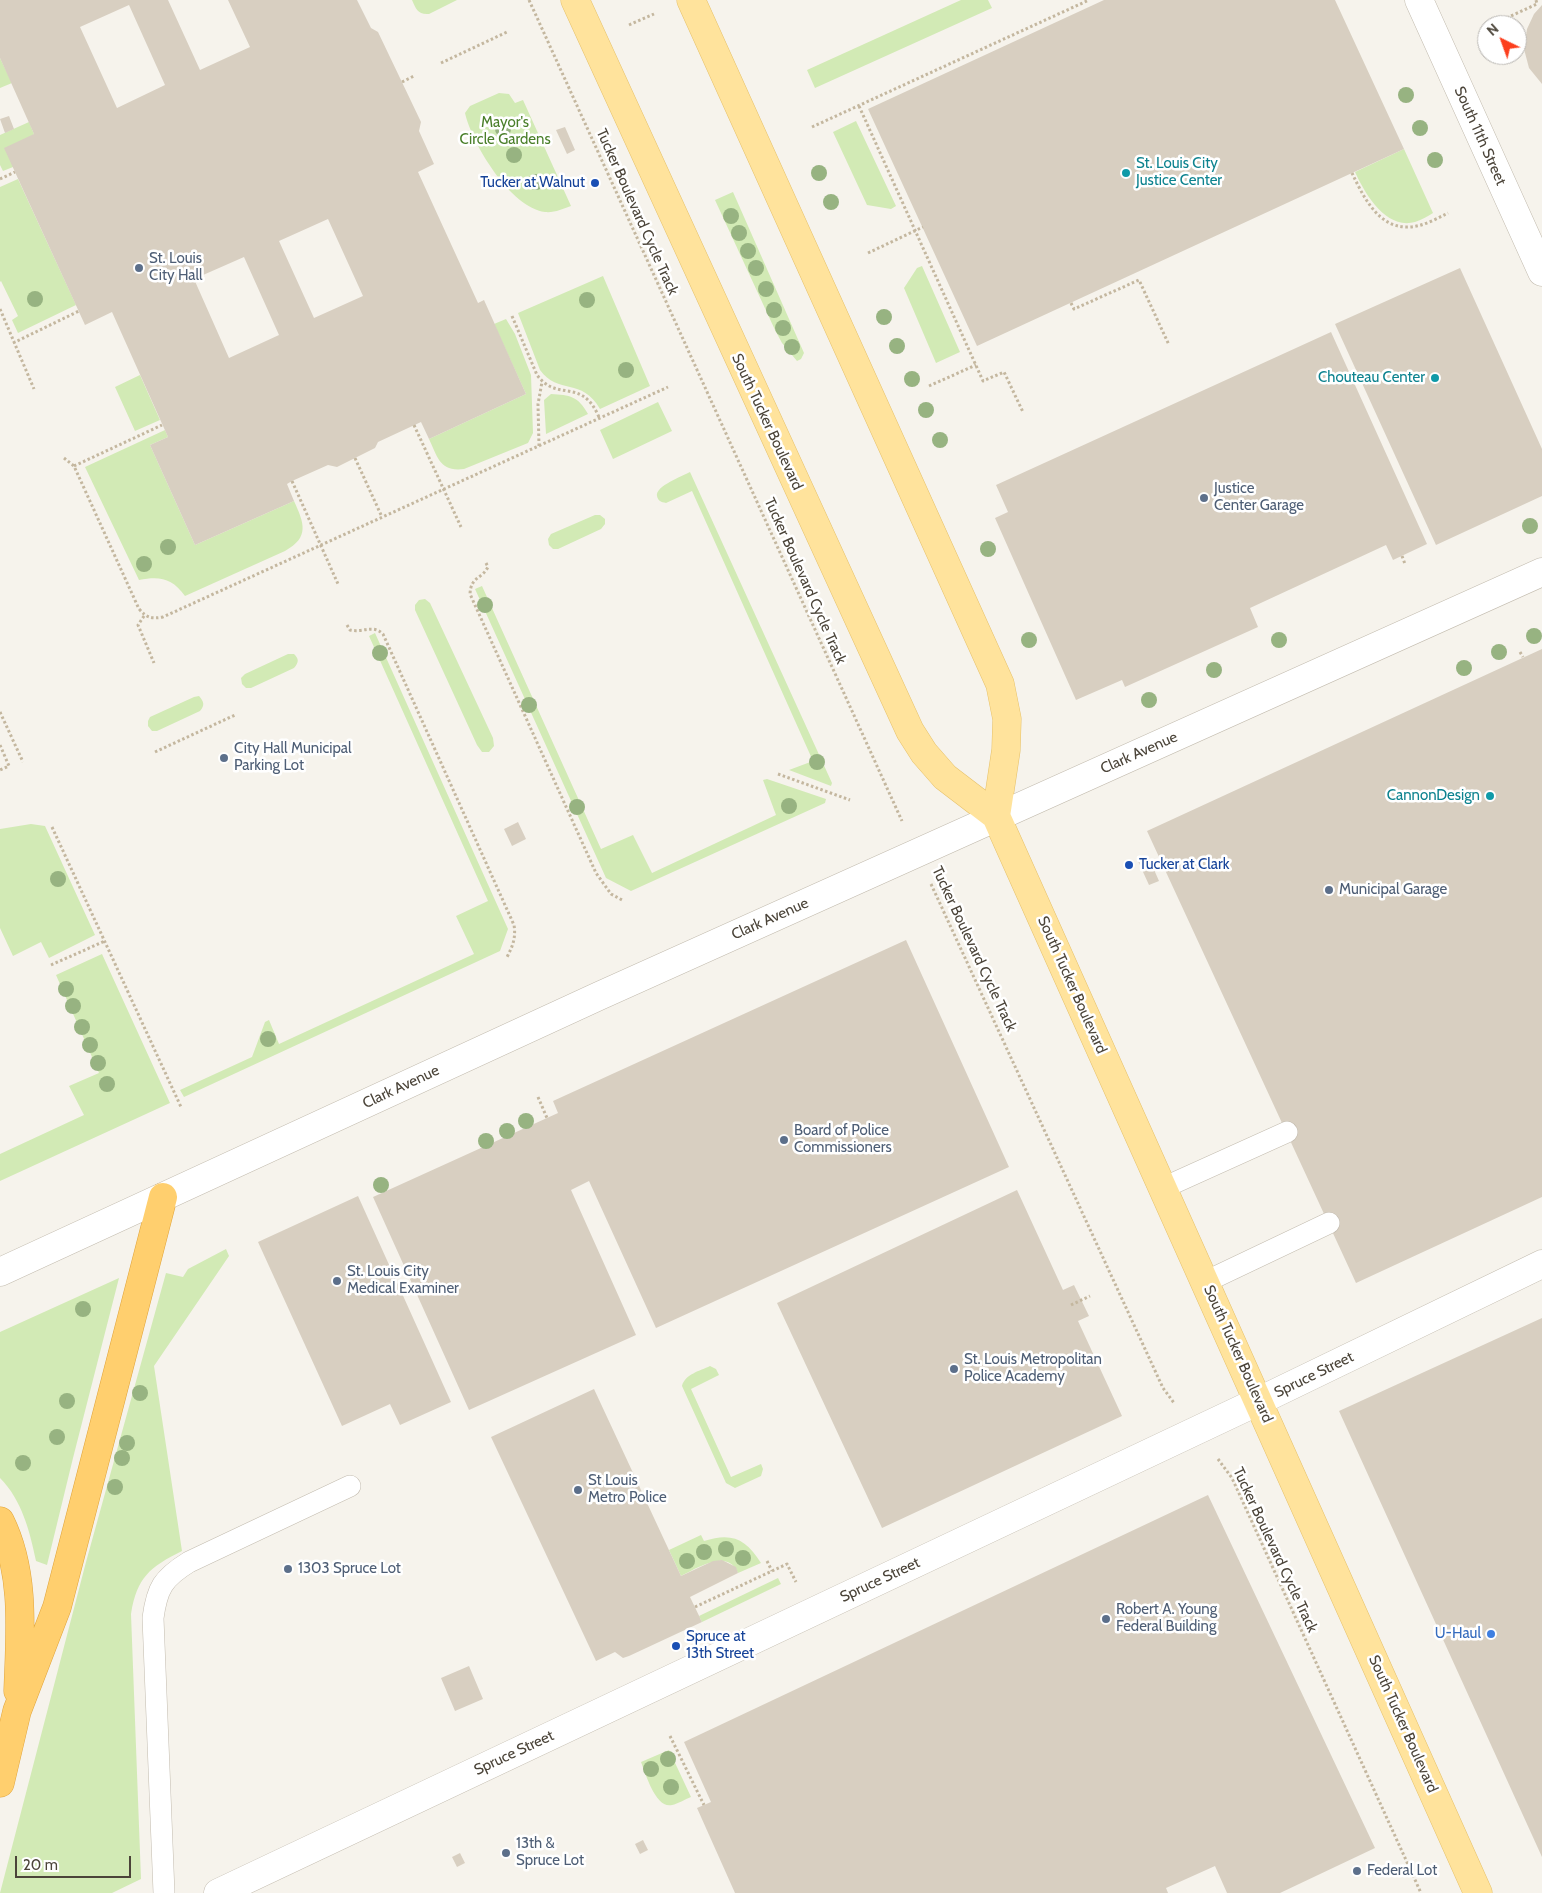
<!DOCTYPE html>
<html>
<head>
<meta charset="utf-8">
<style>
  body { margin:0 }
  #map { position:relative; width:1542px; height:1893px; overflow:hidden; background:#f6f3ec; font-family:Cabin,sans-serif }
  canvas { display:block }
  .north { position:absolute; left:1477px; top:15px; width:50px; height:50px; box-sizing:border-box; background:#fff; border:1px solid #b7b4b0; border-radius:50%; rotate:318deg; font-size:14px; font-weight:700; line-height:20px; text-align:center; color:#4b4439 }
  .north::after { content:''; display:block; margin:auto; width:18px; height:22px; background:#fc3f1d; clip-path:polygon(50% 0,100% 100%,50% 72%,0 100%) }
  .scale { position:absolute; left:15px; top:1856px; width:116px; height:22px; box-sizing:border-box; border:2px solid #4b4439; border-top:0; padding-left:6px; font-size:15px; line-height:18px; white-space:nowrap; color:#4b4439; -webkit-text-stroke:4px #fff; paint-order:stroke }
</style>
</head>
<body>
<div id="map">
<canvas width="1542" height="1893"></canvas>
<div class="north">N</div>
<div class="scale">20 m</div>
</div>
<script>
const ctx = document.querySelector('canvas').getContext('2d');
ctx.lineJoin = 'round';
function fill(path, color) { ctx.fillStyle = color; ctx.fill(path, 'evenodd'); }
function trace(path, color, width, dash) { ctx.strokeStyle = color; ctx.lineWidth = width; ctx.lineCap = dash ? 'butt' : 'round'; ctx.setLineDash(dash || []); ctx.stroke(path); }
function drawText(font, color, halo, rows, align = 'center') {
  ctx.font = font + ' Cabin,sans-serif'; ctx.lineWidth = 5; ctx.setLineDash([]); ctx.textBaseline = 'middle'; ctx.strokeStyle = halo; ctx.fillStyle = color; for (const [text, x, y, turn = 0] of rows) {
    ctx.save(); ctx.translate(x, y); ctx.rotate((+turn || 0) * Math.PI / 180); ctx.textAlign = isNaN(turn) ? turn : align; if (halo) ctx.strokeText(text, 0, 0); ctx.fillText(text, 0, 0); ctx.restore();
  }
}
fill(new Path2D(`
  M412,0H457L429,14C418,15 416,9 412,0Z
  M961,0H988L992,8L815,88L807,70Z
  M0,58L12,83L0,88Z
  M499,93L509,94L515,103L523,100L571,206C563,209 554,213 545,212C511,208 472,144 465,113L470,106Z
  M856,121L896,206L891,209L867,205L833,132Z
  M29,122L34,134L13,167L3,171L0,165V135Z
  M1404,149L1433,213C1428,216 1421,220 1415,222C1386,230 1365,194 1355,172Z
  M18,179L76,305L18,333L12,320L18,316L1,281L0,282V187Z
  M733,192L804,353L801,359L797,361L782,343L775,330L715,200Z
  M922,266L960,352L936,363L904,288L917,268Z
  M603,276L650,386L600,409C582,377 558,395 540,370L518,313Z
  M506,319L515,334L531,375L533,433L528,443L464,469C440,472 438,458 429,439L526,394L494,324Z
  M140,375L160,420L135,431L115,387Z
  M551,394C570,395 578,396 588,414L546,434L544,400Z
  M658,402L672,431L613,459L600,430Z
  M165,430L168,437L150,445L195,545L294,501C304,523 310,537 285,551L185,596C172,578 160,576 139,580L85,467Z
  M690,472L832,783L831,786L789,770L813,761L692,491L666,503C661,502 658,501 657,496C655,486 683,476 690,472Z
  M595,515H600L605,519V524L601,529L558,549H553L549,545L548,539L551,534Z
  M482,586L601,849L633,835L652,873L776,815L763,780L767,779L826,799L825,803L631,891L606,878L475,589Z
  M425,599L430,603L493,738L494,746L489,752H482L477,745L415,610V605L419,600Z
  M375,633L508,929L500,951L184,1097L180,1090L252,1057L265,1022L269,1020L279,1044L474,954L456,916L488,901L369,636Z
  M288,654H294C299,659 299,662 294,668L251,688H246L242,684L241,678L245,674Z
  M199,696C204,702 205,705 200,711L157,731H152L148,726V721L150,717L194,697Z
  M31,824L45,826L95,935L49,958L41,942L13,956L0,928V829Z
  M102,954L170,1103L0,1181V1154L84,1115L69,1086L99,1073L56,975Z
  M226,1249L229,1256L154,1366L182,1551C150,1567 137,1577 131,1614L141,1879L112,1893H0L86,1562L166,1273L183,1277L188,1269Z
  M119,1278L73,1458L47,1565L36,1561C30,1532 22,1500 0,1478V1332Z
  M710,1366L716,1369L719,1375L691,1389L731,1477L761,1464L763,1469L761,1476L735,1488L726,1483L682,1386C685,1374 700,1371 710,1366Z
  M701,1535L704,1541C732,1532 746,1539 761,1563L738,1573C727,1548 698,1568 681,1576L669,1550Z
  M778,1578L781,1584L702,1622L699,1616Z
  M669,1750L691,1797C685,1799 678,1804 672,1805C656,1809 646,1775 641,1762Z`), '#d2eab5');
fill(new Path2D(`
  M0,0H168L200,70L250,47L228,0H357L371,28L378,32L421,122L419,131L434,164L418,172L478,303L484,300L526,394L429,439L421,422L378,442L375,448L337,467L328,465L292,481L287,484L294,501L195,545L150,445L168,437L112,312L85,325L4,148L34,134L0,58ZM129,5L165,85L117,108L80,27ZM328,219L363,296L314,318L279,241ZM244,257L279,335L229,358L194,279Z
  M1104,0H1335L1404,149L977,346L868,109Z
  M1542,5V84L1529,68L1524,49L1527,29L1534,14Z
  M9,116L14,129L5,133L0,119Z
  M565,127L575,150L567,154L556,130Z
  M1460,268L1542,449V496L1436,545L1335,324Z
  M1331,332L1427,544L1393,560L1386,545L1250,608L1258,627L1125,687L1122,680L1076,700L995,518L1008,512L996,485Z
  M1542,649V1197L1356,1283L1147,831Z
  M518,822L526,839L512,846L504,829Z
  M1148,856L1159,881L1149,885L1138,861Z
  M906,940L1009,1167L656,1328L589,1181L571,1190L636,1335L469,1410L373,1197L558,1113L553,1101Z
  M1017,1190L1063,1290L1074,1285L1089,1316L1078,1321L1122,1416L882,1528L777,1303Z
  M358,1196L451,1402L400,1425L390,1404L342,1426L258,1242Z
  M1542,1318V1857L1339,1411Z
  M594,1389L681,1576L713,1561L722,1560L736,1567L738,1573L690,1597L702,1622L629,1656L623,1658L615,1652L596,1661L491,1437Z
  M1208,1495L1375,1848L1280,1893H1227L1215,1866L1166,1888L1168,1893H735L697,1808L711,1802L684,1742Z
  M469,1666L483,1699L455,1711L441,1678Z
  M643,1840L648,1850L640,1854L635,1844Z
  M460,1853L465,1863L457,1867L452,1857Z`), '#d8cfc1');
const service = new Path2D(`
  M1163,1188L1287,1132
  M1205,1282L1329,1223
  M164,1893L153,1618C157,1588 163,1578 189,1562L350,1486`);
const minor = new Path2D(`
  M218,1893L1259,1401L1542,1264`);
const tertiary = new Path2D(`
  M1419,0L1542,272
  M0,1272L599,996L1542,572`);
const primary = new Path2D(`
  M575,0L910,731L924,753L945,777L996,816L1478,1893
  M691,0L1000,684L1007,719L1006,750L996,816`);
const motorway = new Path2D(`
  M0,1521C26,1573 20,1635 18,1691
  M0,1783L17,1711L57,1607L163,1197`);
trace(service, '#c2bbae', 22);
trace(minor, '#c2bbae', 29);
trace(tertiary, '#c2bbae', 29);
trace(primary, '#e6c16a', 29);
trace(motorway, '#e0a43c', 29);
trace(new Path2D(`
  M529,0L902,821
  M1502,20L1537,4L1536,0
  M629,25L654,14
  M441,63L507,32
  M402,82L414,76
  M859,106L983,381L1004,372L1023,412
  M812,127L1089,0
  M1352,173C1363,196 1378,228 1408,227C1422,227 1436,219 1448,213
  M0,179L15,172
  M868,253L923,227
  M1071,303L1074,309L1139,280L1169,345
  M0,309L34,389
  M512,316L537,375C554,398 573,384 589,401C594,406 597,413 600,419
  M13,343L79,311
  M929,386L976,365
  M414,425L461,527
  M539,446L538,404L542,382
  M64,458L74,466L139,609C147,618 151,619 163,617L668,387
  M355,458L382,517
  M74,466L162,425
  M292,481L338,584
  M1402,556L1405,564
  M486,563L488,567C481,580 471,576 470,594L596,873L611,894L624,901
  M144,616L138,625L154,663
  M347,625L350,630C363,633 373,624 383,634L514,925C516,937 513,946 507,957
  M1520,652L1523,657
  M0,712L23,762
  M0,745L9,766L0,770
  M155,752L235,715
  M778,774L850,800
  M52,827L181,1107
  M931,884L1163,1388L1174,1403
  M51,965L105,941
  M538,1097L547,1118
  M1071,1305L1090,1296
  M1218,1459L1232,1478L1421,1893
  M767,1561L772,1571
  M695,1607L787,1564L796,1582
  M670,1736L704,1805`), '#c4b79f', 3, [2.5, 2.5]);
trace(service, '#fff', 21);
trace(minor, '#fff', 28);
trace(tertiary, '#fff', 28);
trace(primary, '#ffe39c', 28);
trace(motorway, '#ffcf6e', 28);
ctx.fillStyle = '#97b381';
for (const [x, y] of [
  [1406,95],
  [1420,128],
  [503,129],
  [514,155],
  [1435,160],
  [819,173],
  [536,182],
  [831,202],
  [731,216],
  [739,233],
  [748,251],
  [756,268],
  [766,289],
  [35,299],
  [587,300],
  [774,310],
  [884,317],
  [783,328],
  [897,346],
  [792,347],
  [626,370],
  [912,379],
  [926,410],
  [940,440],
  [1530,526],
  [168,547],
  [988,549],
  [144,564],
  [485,605],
  [1534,636],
  [1029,640],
  [1279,640],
  [1499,652],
  [380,653],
  [1464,668],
  [1214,670],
  [1149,700],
  [529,705],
  [817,762],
  [789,806],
  [577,807],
  [58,879],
  [66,989],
  [73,1006],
  [82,1027],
  [268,1039],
  [90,1045],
  [98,1063],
  [107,1084],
  [526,1121],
  [507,1131],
  [486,1141],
  [381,1185],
  [83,1309],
  [140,1393],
  [67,1401],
  [57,1437],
  [127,1443],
  [122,1458],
  [23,1463],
  [115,1487],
  [726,1549],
  [704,1552],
  [743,1558],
  [687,1561],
  [668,1759],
  [651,1769],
  [671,1787]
]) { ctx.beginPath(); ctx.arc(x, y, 8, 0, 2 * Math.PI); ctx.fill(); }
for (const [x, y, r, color] of [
  [1126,173,5,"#0f9aa8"],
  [595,183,5,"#1a4fb4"],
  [139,268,5,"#5c6f8a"],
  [1435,378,5,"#0f9aa8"],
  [1204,498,5,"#5c6f8a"],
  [224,758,5,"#5c6f8a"],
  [1490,796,5,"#0f9aa8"],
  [1129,865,5,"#1a4fb4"],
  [1329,890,5,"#5c6f8a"],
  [784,1140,5,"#5c6f8a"],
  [337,1281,5,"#5c6f8a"],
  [954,1369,5,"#5c6f8a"],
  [578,1490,5,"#5c6f8a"],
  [288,1569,5,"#5c6f8a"],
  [1106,1619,5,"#5c6f8a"],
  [1491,1634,5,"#3f7fe0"],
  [676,1646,5,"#1a4fb4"],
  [506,1853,5,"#5c6f8a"],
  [1357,1871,5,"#5c6f8a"]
]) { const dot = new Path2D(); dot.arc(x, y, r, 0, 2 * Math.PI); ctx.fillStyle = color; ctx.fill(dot); trace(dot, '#fff', 2); }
drawText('15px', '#4a7f2a', '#fff', [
  ["Mayor's",505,123],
  ["Circle Gardens",505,140]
]);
drawText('15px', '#4b4439', '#fff', [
  ["South 11th Street",1480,136,66],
  ["Tucker Boulevard Cycle Track",637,212,66],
  ["South Tucker Boulevard",767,422,65],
  ["Tucker Boulevard Cycle Track",805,581,66],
  ["Clark Avenue",1139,753,-24],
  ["Clark Avenue",770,919,-24],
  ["Tucker Boulevard Cycle Track",974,949,65],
  ["South Tucker Boulevard",1072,985,66],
  ["Clark Avenue",401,1087,-25],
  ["South Tucker Boulevard",1238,1354,66],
  ["Spruce Street",1314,1375,-26],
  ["Tucker Boulevard Cycle Track",1275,1550,65],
  ["Spruce Street",880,1580,-25],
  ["South Tucker Boulevard",1403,1724,66],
  ["Spruce Street",514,1753,-25]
]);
drawText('15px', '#0d838f', '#fff', [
  ["St. Louis City",1136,164,"left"],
  ["Justice Center",1136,181,"left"],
  ["Chouteau Center",1425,378],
  ["CannonDesign",1480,796]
], 'right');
drawText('15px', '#164399', '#fff', [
  ["Tucker at Walnut",585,183,"right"],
  ["Tucker at Clark",1139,865],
  ["Spruce at",686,1637],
  ["13th Street",686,1654]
], 'left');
drawText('15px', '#4e5e75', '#fff', [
  ["St. Louis",149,259],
  ["City Hall",149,276],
  ["Justice",1214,489],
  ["Center Garage",1214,506],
  ["City Hall Municipal",234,749],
  ["Parking Lot",234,766],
  ["Municipal Garage",1339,890],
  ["Board of Police",794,1131],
  ["Commissioners",794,1148],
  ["St. Louis City",347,1272],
  ["Medical Examiner",347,1289],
  ["St. Louis Metropolitan",964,1360],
  ["Police Academy",964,1377],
  ["St Louis",588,1481],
  ["Metro Police",588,1498],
  ["1303 Spruce Lot",298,1569],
  ["Robert A. Young",1116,1610],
  ["Federal Building",1116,1627],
  ["13th &",516,1844],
  ["Spruce Lot",516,1861],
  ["Federal Lot",1367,1871]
], 'left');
drawText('15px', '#366cbe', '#fff', [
  ["U-Haul",1481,1634]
], 'right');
</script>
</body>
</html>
